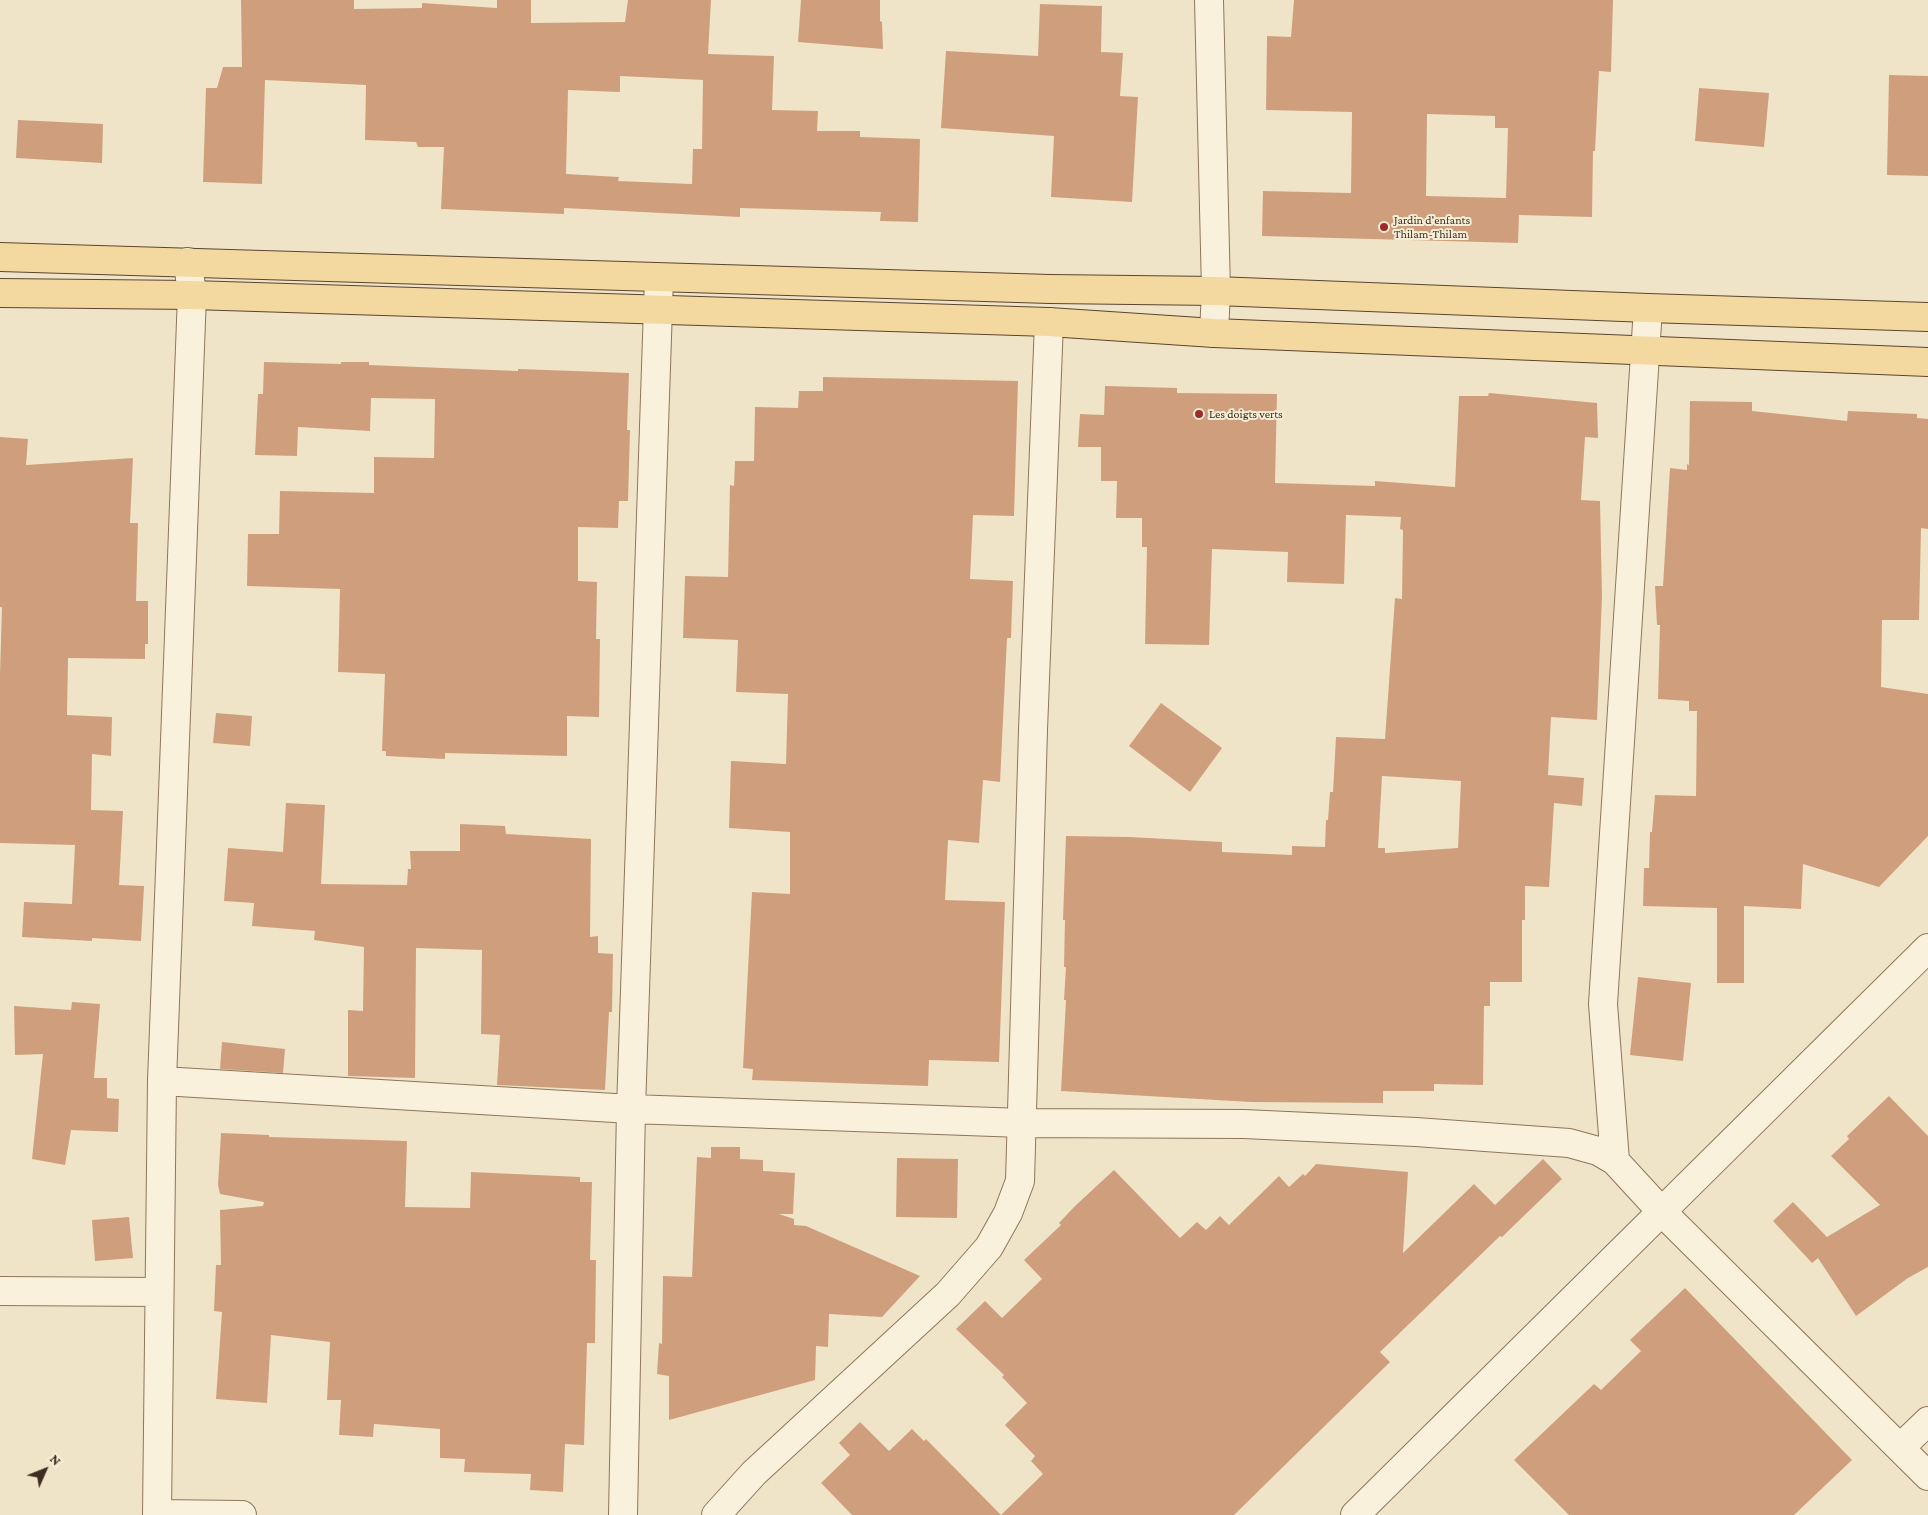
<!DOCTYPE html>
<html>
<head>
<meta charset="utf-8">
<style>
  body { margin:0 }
  #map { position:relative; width:1928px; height:1515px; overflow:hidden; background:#f0e4c8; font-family:"Crimson Pro",serif }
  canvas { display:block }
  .north { position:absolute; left:20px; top:1445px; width:50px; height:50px; -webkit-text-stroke:4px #f7eed8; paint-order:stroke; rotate:46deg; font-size:14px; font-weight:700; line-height:20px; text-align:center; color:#3d2e20 }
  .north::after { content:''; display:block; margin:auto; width:18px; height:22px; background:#3d2e20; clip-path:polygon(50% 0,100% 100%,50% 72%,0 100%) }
</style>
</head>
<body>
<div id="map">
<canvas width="1928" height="1515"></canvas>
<div class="north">N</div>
</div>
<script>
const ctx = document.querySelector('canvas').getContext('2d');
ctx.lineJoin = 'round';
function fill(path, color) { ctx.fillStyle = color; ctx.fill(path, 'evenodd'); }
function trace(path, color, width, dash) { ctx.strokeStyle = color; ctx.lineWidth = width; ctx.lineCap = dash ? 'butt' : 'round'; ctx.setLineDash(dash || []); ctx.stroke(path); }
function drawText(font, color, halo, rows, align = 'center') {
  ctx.font = font + ' "Crimson Pro",serif'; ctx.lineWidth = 4; ctx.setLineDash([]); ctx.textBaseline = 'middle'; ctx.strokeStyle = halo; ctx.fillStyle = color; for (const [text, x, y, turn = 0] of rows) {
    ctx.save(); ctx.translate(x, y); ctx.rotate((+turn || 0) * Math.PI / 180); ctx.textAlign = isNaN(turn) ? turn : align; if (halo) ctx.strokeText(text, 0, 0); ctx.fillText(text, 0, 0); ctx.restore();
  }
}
fill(new Path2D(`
  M241,0H354V9L422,8V3L497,8V0H531V23L625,22L628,0H711L708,54L774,56L772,110L818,111L817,131H860V137L920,139L918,222L880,221L881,212L740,208V217L564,208V214L441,209L444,147H418L416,142L365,140L366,85L265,80L262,184L203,182L206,88H217L223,67H242ZM620,76L703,80L702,149H693L692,184L618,181L619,177L566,174L568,90L620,92Z
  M801,0H880V21L882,22L883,49L798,42Z
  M1294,0H1613L1611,72L1599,71L1595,151H1593L1592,217L1519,215L1518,243L1262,236L1263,191L1351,193L1352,112L1266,110L1267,36L1291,37ZM1427,114L1495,116V128H1508L1506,198L1426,196Z
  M1040,4L1102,6L1101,52L1123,53L1120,96L1138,97L1132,202L1051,197L1054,136L941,128L946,51L1038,56Z
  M1889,75L1928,76V176L1887,175Z
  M1699,88L1769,93L1764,147L1695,141Z
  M18,120L103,124L102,163L16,158Z
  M264,362L341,364V362H369V365L518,371V369L629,373L627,430H630L628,501H619L618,528L578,527V581L597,582L596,639H600L599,717L567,716V756L445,753V759L386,756V751H382L385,674L338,672L340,589L247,586L248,534H279L280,491L374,493V457L434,458L435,399L371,398L370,431L298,427L297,456L255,455L258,394H263Z
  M823,377L1018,381L1014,516L973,515L970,579L1013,581L1011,638H1007L1000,782L983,780L979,843L948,840L945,900L1005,902L999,1062L929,1060L928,1086L752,1080L753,1069L743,1068L752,892L790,894V832L729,828L731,761L786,764L788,694L736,692L738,640L683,638L685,576L728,577L730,485L734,486L735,461H754L755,407L798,408L799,391H823Z
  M1105,386L1177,388V393L1277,394L1275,483L1375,486V481L1455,487L1459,396H1488L1489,393L1597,403L1598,438L1585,437L1581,500L1600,501L1602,596L1597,720L1551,717L1548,775L1584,778L1582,806L1554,803L1549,887L1525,886V920H1522V982H1490V1006H1484L1483,1085L1434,1084V1091H1383V1103L1251,1102L1061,1091L1066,1000H1064L1066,967H1064L1065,920H1063L1066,836L1130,837L1222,842V852L1292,855V846L1325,847L1326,820H1328L1330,792H1333L1336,737L1385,739L1395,598L1402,599L1403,530L1400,529L1401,517L1346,515L1344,584L1287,582L1288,552L1212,549L1209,645L1145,644L1147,547H1142V518H1116L1117,481H1101V447H1078L1080,414L1104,415ZM1382,776L1461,781L1458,848L1385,853V848H1378Z
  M1690,401L1752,402V411L1847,421L1848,411L1917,414V418L1928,419V529L1921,528L1919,620H1882L1881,687L1928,694V836L1879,887L1803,864L1801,909L1744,906V983H1717V908L1643,906L1644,868H1649L1650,832H1652L1655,795L1696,796L1697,711H1689V701L1658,699L1660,625H1657L1655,586H1663L1670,468L1687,470V464L1689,465Z
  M0,437L28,439L26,465L133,458L130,523H138L136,601H148V644H145V659L68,658L67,715L112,717L111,756L92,754L91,810L123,811L119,885L144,886L141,941L92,938V941L22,937L24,902L72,904L75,845L0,843V674L2,607H0Z
  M1161,703L1222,748L1190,792L1129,746Z
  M216,713L252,716L250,746L213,743Z
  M286,803L325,805L321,884L407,885L408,869H411L410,851H460V824L505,826L506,834L591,839L590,937L598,936V953L613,954L612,1012H609L605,1090L497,1085L500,1035L481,1034L482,950L416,948L415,1078L348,1076V1010L363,1011L364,947L314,940L315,931L252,926L254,903L224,901L228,848L283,852Z
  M1638,977L1691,983L1683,1061L1630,1055Z
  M72,1002L100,1004L94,1078H107V1098L119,1099L118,1132L71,1130L65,1165L32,1159L43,1054L15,1055L14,1006L71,1010Z
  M222,1042L285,1049L283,1073L220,1069Z
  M1889,1096L1928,1136V1267L1908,1278L1856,1316L1818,1258L1812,1263L1773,1221L1793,1202L1827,1237L1880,1205L1831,1156L1849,1139L1847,1136Z
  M221,1133L269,1135V1137L407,1141L405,1207L470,1208L471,1172L580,1177V1182H592L590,1260H596L595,1343H587L584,1445L565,1444L563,1492L530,1490L531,1474L464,1472L465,1459L440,1458V1429L374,1424L373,1437L339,1435L341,1400H327L330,1342L271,1335L267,1403L216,1399L222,1312L214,1311L216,1265H221L220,1210L263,1206L264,1202L220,1194L218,1185Z
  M711,1147H740V1159L763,1160V1171L795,1173L793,1214H779L794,1219V1225L806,1226L920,1276L882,1317L829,1314L828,1347L816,1346L815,1380L669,1420V1376L657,1374L659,1343L662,1344L663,1276L692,1277L697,1157L711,1158Z
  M897,1158L958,1159L957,1218L896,1217Z
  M1543,1159L1562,1179L1502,1237L1500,1236L1380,1352L1390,1362L1234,1515H1001L1043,1474L1031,1461L1035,1456L1005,1425L1027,1403L1002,1377L1004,1375L956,1329L985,1301L1002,1318L1042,1279L1024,1260L1061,1225L1059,1223L1075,1206L1114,1170L1180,1238L1197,1222L1206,1230L1220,1216L1229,1225L1279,1176L1289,1187L1303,1174L1305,1176L1316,1164L1408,1172L1403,1253L1474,1184L1495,1205Z
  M129,1217L133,1258L95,1261L92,1220Z
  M1685,1288L1852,1460L1794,1515H1569L1514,1460L1594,1384L1601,1390L1641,1351L1630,1340Z
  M860,1422L889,1451L912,1429L924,1441L926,1439L1001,1515H852L821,1483L850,1455L839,1443Z`), '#cf9f7d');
const minor = new Path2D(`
  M1209,0L1216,291L1214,333
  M162,1081L631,1109L1022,1123L1244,1124L1416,1132L1569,1143L1598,1151L1615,1161L1661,1211L1928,1476
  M1615,1161L1603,1004L1648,308
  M0,1291L159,1292
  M1901,1447L1928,1421
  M157,1514L242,1515
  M157,1515L162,1081L192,295L188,262
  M623,1515L631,1109L659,278
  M716,1515L754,1473L948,1294L989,1247L1008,1213L1020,1181L1033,730L1049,322
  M1355,1515L1928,948`);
const major = new Path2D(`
  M0,257L1050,289L1216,291L1648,308L1928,317
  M0,293L192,295L1049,322L1214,333L1928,362`);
trace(minor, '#8d765c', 30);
trace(major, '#5b4430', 30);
trace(minor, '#faf1dc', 28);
trace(major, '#f3d9a0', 28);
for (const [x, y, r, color] of [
  [1384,227,5,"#9e2a2b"],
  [1199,414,5,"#9e2a2b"]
]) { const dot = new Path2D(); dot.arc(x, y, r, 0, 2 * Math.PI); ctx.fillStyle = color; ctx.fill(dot); trace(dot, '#f7eed8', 2); }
drawText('12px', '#3d2e20', '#f7eed8', [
  ["Jardin d'enfants",1394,220],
  ["Thilam-Thilam",1394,234],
  ["Les doigts verts",1209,414]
], 'left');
</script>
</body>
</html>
